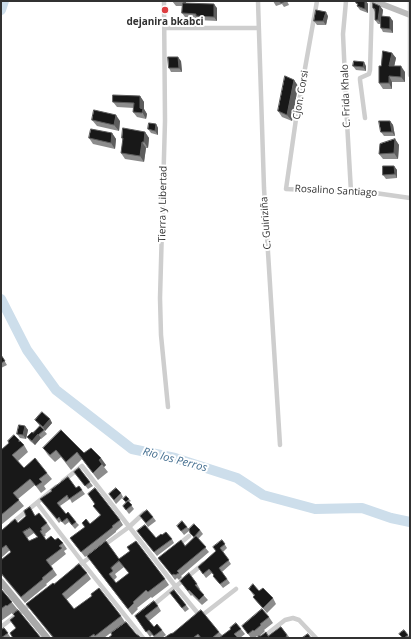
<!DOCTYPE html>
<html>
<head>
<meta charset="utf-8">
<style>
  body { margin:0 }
  #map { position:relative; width:411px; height:639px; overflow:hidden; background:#fff; font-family:"Open Sans",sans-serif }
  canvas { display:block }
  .frame { position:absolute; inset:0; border:2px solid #313131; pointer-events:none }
</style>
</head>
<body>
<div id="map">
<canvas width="411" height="639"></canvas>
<div class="frame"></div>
</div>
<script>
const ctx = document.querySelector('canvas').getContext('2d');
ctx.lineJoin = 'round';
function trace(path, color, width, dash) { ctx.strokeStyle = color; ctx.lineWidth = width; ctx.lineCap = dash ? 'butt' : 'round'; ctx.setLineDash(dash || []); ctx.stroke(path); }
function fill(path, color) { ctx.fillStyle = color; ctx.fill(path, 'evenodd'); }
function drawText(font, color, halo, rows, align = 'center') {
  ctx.font = font + ' "Open Sans",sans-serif'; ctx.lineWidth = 4; ctx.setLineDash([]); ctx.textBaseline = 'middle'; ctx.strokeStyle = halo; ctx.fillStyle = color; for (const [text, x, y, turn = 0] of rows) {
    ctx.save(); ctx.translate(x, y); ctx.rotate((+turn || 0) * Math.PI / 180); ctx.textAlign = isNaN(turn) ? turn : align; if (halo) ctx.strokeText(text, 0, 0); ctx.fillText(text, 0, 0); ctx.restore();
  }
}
trace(new Path2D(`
  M1,10L4,1
  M1,299L27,350L56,390L132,449L175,458L237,478L263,495L315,509L362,508L391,518L410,522`), '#cddeeb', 10);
trace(new Path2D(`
  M164,1L165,121L160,298L161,335L168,407
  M258,1L264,188L280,445
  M317,1L296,119L286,189L351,192H368L410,198
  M346,1L343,34L347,122L351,192
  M410,1V75
  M165,28H258
  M365,118L360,80V78L369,74L370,70L372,1
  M63,481L82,466L176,587L201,617
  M37,503L83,563L143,638
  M12,523L56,487
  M178,545L189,536
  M103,546L129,527L144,513
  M77,567L93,555
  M152,606L203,564
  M200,617L236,589
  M1,627L32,603
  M262,638L285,620L293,618L299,620L316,638`), '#cecece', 4.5);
trace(new Path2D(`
  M374,1L410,15`), '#bbb', 6);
trace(new Path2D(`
  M1,582L47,638`), '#a9a9a9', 7);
fill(new Path2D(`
  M172,1H186V3L217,8V21L198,20L196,18L185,17L182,13V6H176Z
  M241,1H250V2H241Z
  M273,1H287L289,5L284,7L282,4L276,6Z
  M356,1H366L368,4V13L360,10L357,6L358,5L356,3Z
  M380,6L383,10L382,16L393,21V33L383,32L381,28V24H378L375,20V12L373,8Z
  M328,16L326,25H317L314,21Z
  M392,53L396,58L394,66L405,72V82H392V89H383L379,83L381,66Z
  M181,61L182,72H171L169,68Z
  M353,66H366V71L356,70Z
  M294,80L298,86L292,121L282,117L278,111Z
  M140,96L144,102V109L147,114L146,119L137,117L133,112L134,108L117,107L113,102Z
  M92,120L120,121L119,131L97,126Z
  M390,121L393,125L395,136H384L381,132Z
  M156,124L158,128V135L151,133L148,129Z
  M145,132L149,138L148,148H146L144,162L125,159L121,153L123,140L122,138Z
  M112,133L116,139L115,149L93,144L89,138Z
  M395,139L399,145L398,159H383L379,154Z
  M394,166L397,170V178L386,179L383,175Z
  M1,355L7,365L1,368Z
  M50,419L52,423L45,431L42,428L47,434L41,439V438L35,445L30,441L27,437L40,426L35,420Z
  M25,426L28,430L26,439L20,438L17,434Z
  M14,435L24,445L28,452L18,461L24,468L47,473L52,479L44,486L46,489L41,493L35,485L18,499L24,506L1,525V450L9,443L8,441Z
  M43,448L84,453L106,465L104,467L108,472L98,480L82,459L71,470L61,457L55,462L48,455Z
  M79,468L93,486L88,489L74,472Z
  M79,486L85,494L72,503L70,499L60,506L66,514L76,522L79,525L75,529L69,522L65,525L61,521L59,523L40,499L76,488Z
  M121,493L123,497L116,504L109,494Z
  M88,494L120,520L123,525L116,531V532L85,557L70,538L85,527L82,523L90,524L100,515L93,506L95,504Z
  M126,496L131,501L129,502L134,509L129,514L123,506L126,503L123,499Z
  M35,516L47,523L51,529L45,534L46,535L44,537L46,540H55L63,543L67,549L64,551L66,554L51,566L57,575L46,584L47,585L25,603L1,574V560L11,552L10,550L1,558V528L2,530ZM34,533L37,537L29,541L27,538Z
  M140,516L153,517L156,521L148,527Z
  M177,526L187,527L189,529L200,530L203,534L198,539L209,552L181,576L182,577L179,580L177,578L175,580L162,562L185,546L194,538L189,531L184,535Z
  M140,535L156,538L162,535L172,539L174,543L157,556Z
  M222,540L227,548L223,552L231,564L222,572L230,583L223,588L213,576L214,575L212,573L206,578L198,567L216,551Z
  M127,547L165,579L169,585L152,598L151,597L137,608L138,609L132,615L87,556L119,559L130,551ZM124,567L129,573L116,583L114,580L117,577L115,574Z
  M87,573L91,579L66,600L74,609L121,616L125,622L104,638H53L26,604L54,584Z
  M180,581L197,584L200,589L199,590L208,600L202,605L192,595L191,596Z
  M1,589L18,610L12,614V613L1,621Z
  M249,589L259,591L273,598L276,604L267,613L257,602L253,597L254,596Z
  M170,593L186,605L189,609L185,612Z
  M158,606L161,611L149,621L154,627L162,630L166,635L162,638H155L152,635L150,637L135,616Z
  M269,617L273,623L264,630L265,631L260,636H268L281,627L290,638H259L257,636L255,638H251L242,626Z
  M4,628L11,638H1Z
  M241,629L245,634L240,638H164L170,634L219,632L222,635Z
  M399,634L408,635L410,638H402Z`), '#8c8c8c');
fill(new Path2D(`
  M182,1H186V6Z
  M365,1H366L368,4V13L365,9Z
  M214,4L217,8V21L214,17Z
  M380,6L383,10L381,24L378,20Z
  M326,12L328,16L326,25L323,21Z
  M390,17L393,21V33L390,29Z
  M392,53L396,58L393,72L389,66Z
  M178,57L181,61L182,72L179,68Z
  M364,62L366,66V71L363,67Z
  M401,66L405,72V82L401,77Z
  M389,76L392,82V89L389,83Z
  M294,80L298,86L292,121L287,115Z
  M140,96L144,102V109L147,114L146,119L140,108Z
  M116,115L120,121L119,131L114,125Z
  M390,121L393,125L395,136L392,132Z
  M156,124L158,128V135L155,131Z
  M145,132L149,138L148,148L144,142Z
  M112,133L116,139L115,149L111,143Z
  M395,139L399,145L398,159L394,153Z
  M142,142L146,148L144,162L140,156Z
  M394,166L397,170V178L395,174Z
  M50,419L52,423L45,431L43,427Z
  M25,426L28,430L26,439L23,435Z
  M38,434L41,438L35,445L32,441Z
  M101,458L106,465L104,467L99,460Z`), '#5d5d5d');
const building = new Path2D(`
  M280,1H286L281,3Z
  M356,1H365V9L357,6L358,4L356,3Z
  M183,3L214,4V17L196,16V14L182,13Z
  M373,3L380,6L378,20H375V9L373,8Z
  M316,10L326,12L323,21H314Z
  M381,16L390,17V29L381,28Z
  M383,51L392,53L389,66H401V77L389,76V83H379V66H381Z
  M168,57H178L179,68H169Z
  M354,61L364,62L363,67L353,66Z
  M285,76L294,80L287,115L278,111Z
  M113,95L140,96V108L143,109L142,113L133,112L134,103L113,102Z
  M94,110L116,115L114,125L92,120Z
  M379,121H390L392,132H381Z
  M149,123L156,124L155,131L148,129Z
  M123,128L145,132L144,142H142L140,156L121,153L123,138H122Z
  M91,129L112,133L111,143L89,138Z
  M395,139L394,153L379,154L380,144Z
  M383,166H394L395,174L383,175Z
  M1,355L5,361L1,363Z
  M42,412L50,419L43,427L35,420Z
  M19,425L25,426L23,435L17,434Z
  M40,426L44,430L38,435V434L32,441L27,437L32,432L33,433Z
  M61,430L84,453L91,448L101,458L99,460L102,464L93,473L77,452L66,462L56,450L50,455L43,448Z
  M14,435L19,440V442L20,441L24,445L12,455L24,468L35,458L47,473L39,479L42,482L36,486L30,479L13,493L19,500L1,515V450L9,443L8,441Z
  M79,468L90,482L85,486L74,472Z
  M68,477L76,488L79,486L82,490L69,499L67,495L57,503L66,514L68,512L76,522L72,525L67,518L62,522L59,517L57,519L40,499L52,491L51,490Z
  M95,488L120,520L112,526L113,527L81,552L70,538L85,527L82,523L86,519L90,524L101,515L93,506L95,504L88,494Z
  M116,488L121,493L114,500L109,494Z
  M126,496L129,499L126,502L123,499Z
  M128,501L132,505L126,510L123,506Z
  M30,507L35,516L39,513L47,523L41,528L42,530L40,531L46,540L51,536L55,540L58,538L63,543L59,546L62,548L46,560L53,569L42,578L43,579L21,597L1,573V560L11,552L6,545L1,549V528L2,530L15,519L18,523L26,516L24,511ZM30,528L38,537L29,541L23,532Z
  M147,510L153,517L146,523L140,516Z
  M182,521L187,527L181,531L177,526Z
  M194,524L200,530L194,537L190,533L189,529Z
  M145,525L156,538L161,534L162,535L166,532L172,539L154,552L137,531Z
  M196,536L206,547L177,571L179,573L175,575L174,574L172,575L158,558L181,540L185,546Z
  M222,540L225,544L220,548L229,560L219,568L227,579L220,584L213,576L214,575L209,569L203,574L198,567L216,551L213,547Z
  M106,541L119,559L130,551L127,547L136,541L165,579L148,592L146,590L133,602L134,603L128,609L87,556ZM119,561L129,573L116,583L109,574L113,571L111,568Z
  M79,564L87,573L62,594L74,609L92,596L91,594L99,588L121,616L95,636L94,634L88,638H54L26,604L53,583L54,584Z
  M189,573L197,584L195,585L204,595L199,600L189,590L188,591L180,581Z
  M253,584L259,591L263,588L273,598L263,608L253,597L255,595L249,589Z
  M1,589L12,602L7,606L6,605L1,609Z
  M174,590L186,605L182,608L170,593Z
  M154,601L158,606L145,616L154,627L157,624L162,630L154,636L149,630L146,632L135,616Z
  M262,609L269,617L260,624L261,625L254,631L253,630L248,634L242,626Z
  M18,610L41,638H13L10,633L16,628L10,620L15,616L13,614Z
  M201,610L219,632L212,638H201L198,634L193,638H164L170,634L173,633Z
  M126,622L136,634L139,636L141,638H108L112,635L111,633Z
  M236,623L241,629L234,634L238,638H219L231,629L230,628Z
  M281,627L287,635L286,636L287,638H259L258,636H261L266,632L268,636Z
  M4,628L8,633L1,638V630Z
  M404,630L408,635L404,638H403L399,634Z
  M308,634L311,638H302Z`);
fill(building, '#181818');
trace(building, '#5d5d5d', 1);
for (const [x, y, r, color] of [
  [165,10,4,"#dd3e41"]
]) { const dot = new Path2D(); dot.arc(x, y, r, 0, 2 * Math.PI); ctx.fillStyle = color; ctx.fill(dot); trace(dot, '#fff', 1.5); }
drawText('bold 10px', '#313131', '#fff', [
  ["dejanira bkabci",165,22]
]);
drawText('10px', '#313131', '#fff', [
  ["Cjon. Corsi",301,95,-80],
  ["C. Frida Khalo",346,96,-92],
  ["Rosalino Santiago",336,191,3],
  ["Tierra y Libertad",163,204,-89],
  ["C. Guiriziña",266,223,-94]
]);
drawText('italic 11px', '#426d8f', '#fff', [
  ["Rio los Perros",175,460,15]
]);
</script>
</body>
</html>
